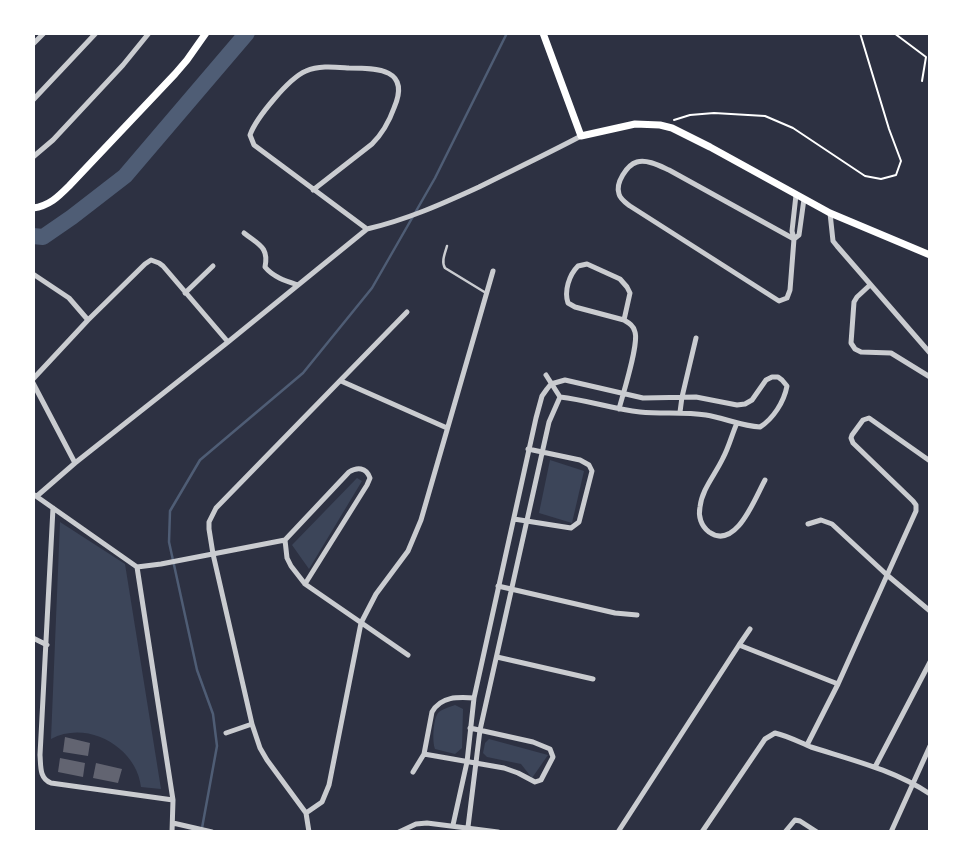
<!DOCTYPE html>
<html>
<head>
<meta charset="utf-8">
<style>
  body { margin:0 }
  #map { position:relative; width:963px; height:865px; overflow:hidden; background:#2d3142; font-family:Jost,sans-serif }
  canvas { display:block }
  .frame { position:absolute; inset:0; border:35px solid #fff; pointer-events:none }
</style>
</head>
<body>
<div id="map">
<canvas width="963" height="865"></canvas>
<div class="frame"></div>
</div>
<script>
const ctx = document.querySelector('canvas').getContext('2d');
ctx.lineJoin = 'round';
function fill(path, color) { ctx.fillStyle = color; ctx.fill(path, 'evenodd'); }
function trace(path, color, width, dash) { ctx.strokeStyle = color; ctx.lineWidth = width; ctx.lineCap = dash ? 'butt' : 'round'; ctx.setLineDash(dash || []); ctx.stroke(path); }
fill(new Path2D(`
  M550,460L584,471L572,523L539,513Z
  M357,478L362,481L309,569L292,545Z
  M60,522L125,564L161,789L141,787C137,748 88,719 51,739Z
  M455,705L463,709L462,748L455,754L435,749C432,742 433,720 438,713C442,709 450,707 455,705Z
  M489,739L548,755L532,778L521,764L487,757L483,753L485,743Z`), '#3c4559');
trace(new Path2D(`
  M202,828L217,746L213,714L197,670L169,542L170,511L200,460L303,373L372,288L435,178L507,33`), '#4f5d75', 2.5);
trace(new Path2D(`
  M33,236L43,237L72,217L125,176L247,33`), '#4f5d75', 16);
fill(new Path2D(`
  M65,737L90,743L88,756L63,752Z
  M60,758L85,763L83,777L58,772Z
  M96,763L122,769L118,783L93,778Z`), '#626471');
trace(new Path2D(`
  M894,33L926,57L922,81
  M674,120L690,115L714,113L765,116L793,128L865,176L881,179L896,175L901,161L889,129L860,33`), '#fff', 2);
trace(new Path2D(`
  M447,246C445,253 441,262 445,268L486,293`), '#caccd0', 2.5);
trace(new Path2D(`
  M33,44L44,33
  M33,100L96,33
  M33,157L53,140L123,65L149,33
  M313,190L372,144C382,134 389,122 394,108C411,69 378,68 349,68C335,67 319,65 306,71C289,78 256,118 250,135L254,145L367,229
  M830,213L833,241L837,246L930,353
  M244,233C259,245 269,247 265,267C273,277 286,281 298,285
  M794,239L669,170C660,166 647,159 637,162C627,165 615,183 619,194C620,199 626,203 630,206L779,301L787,298L790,290L794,239L792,231L796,195
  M794,239L799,235L804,199
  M33,274L69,298L88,320
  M870,285L857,297L854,302L851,343L855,349L861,352L891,353L930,377
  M185,293L213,266
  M546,375L560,397
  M33,379L88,320L145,264L151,260L159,263L163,266L228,342
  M341,381L447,428
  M33,383L75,463
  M619,409C623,394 639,344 635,332C634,326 629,323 624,320L575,307L568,303C564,291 569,275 578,266L587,264L620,279L627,287L630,293L624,320
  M680,412L682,397L696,338
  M737,423C732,434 729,447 723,458C715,475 702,489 700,507C698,516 701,526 709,532C736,551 755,498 765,480
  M33,494L137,567
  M37,496L75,463L228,342L367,229C406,220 442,204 479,187C513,170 547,154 581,136
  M53,508L40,755C41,766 39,778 51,783L173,800
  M514,519L571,528L579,522L592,471L589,465L580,460L528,449
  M808,524L821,520L832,524L887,575L930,611
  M285,540L349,472C357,467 366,467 370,478L367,485L305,584
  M285,540L287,558L291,566L305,584L408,655
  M137,567L173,800L172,832
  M137,567L161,564L285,540
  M498,586L615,613L637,615
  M33,638L47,645
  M739,645L838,684
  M497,657L593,679
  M226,733L252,724
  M807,745L838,684L916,511V505L913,501L853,443L851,438L852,435L863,420L869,418L930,461
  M424,754L504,768L518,773L535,782L541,780L553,757L550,749L533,742L470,728
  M875,767L930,662
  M413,772L424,754L432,712C441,696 458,697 474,698
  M306,813L322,802L329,785L361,623L376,594L408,551L421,520L493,271
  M173,823L212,832
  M453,825L467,762L474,698L536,418L542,396L547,389L551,384L565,380L643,398L696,397L737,405L745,404L752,400L766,380L772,377H778L782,380L787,386C784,402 773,419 760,427C742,426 724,418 706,415C684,412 662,414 640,412C613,409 587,400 560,397L549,422L480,730L468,827
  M309,832L306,813L267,760L260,748L252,724L213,554L209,529V522L216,508L407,312
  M399,832L416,824L427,823L498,832
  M618,832L739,645L750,629
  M702,832L765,739L775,733C788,736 799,742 811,747C852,760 894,770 930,794
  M785,832L795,820L800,821L817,832
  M891,832L930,746`), '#caccd0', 5);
trace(new Path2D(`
  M543,33L581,136L635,124L660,125L672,128L710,147L830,213L930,255
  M33,208C49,206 58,197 69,186L175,74L187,60L206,33`), '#fff', 7);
</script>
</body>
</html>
